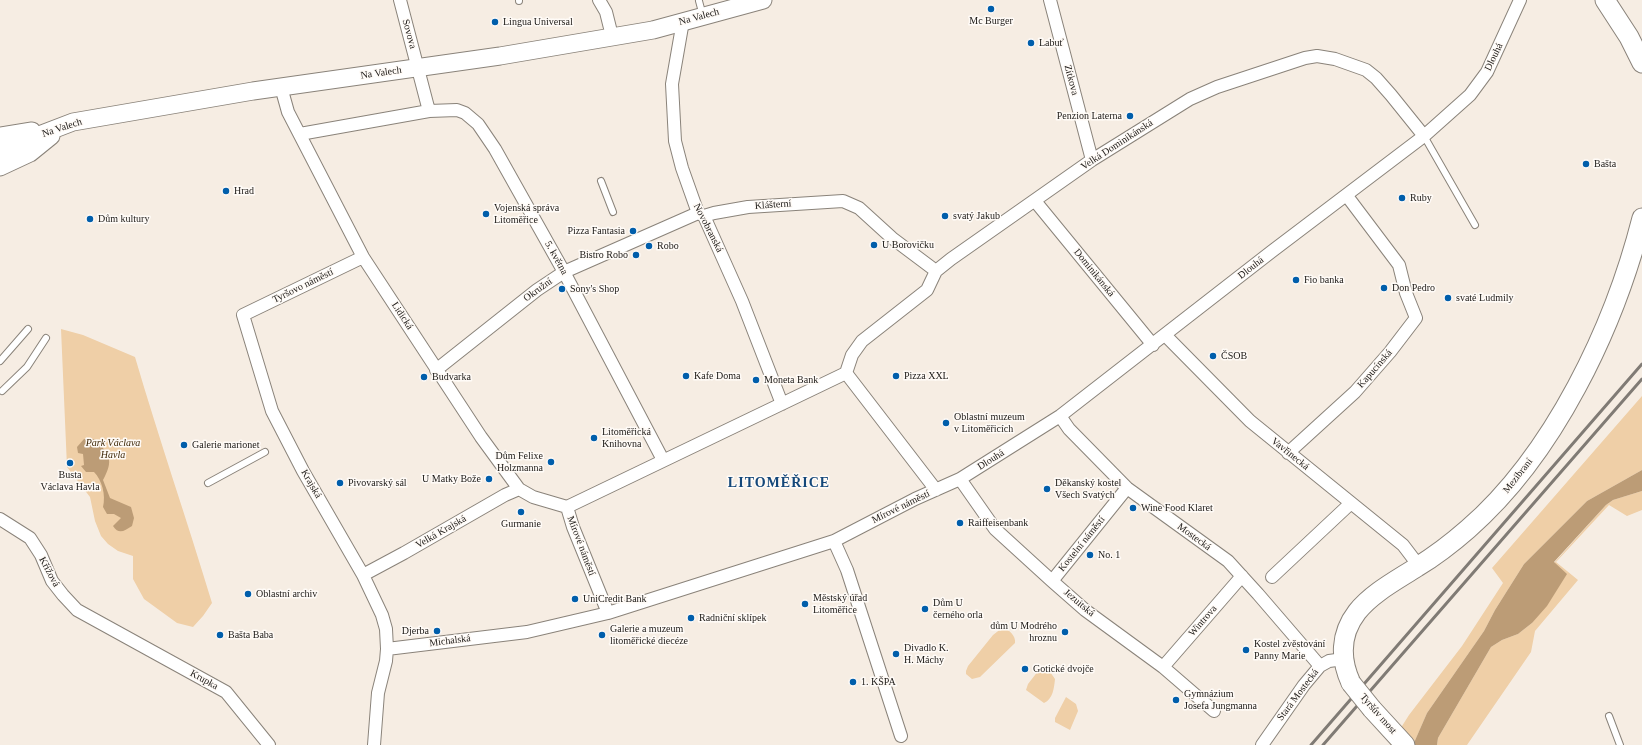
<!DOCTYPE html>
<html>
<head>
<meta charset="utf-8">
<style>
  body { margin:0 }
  canvas { display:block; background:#f6ede3 }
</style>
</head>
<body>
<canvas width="1642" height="745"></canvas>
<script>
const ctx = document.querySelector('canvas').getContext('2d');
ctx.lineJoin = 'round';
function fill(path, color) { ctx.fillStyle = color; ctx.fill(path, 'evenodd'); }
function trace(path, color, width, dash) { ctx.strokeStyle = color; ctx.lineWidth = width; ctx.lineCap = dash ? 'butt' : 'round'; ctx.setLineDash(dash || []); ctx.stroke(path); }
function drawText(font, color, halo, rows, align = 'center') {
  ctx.font = font + ' "Times New Roman",serif'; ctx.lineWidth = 3; ctx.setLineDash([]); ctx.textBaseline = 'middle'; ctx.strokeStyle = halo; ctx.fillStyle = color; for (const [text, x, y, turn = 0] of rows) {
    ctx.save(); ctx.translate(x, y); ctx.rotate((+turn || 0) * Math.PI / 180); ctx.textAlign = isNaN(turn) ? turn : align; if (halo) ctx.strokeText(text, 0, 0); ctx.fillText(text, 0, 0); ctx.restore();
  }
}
fill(new Path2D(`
  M61,329L83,335L135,357C159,439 187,520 212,603L203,616L193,627L177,623L144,599L133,579V556L118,551L108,544L101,536L95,521L90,497L67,467Z
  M1642,396V470L1587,501L1524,564L1495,610L1484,631L1427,713L1413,745H1390L1409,715L1462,646L1503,583L1492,568Z
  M1642,491V510L1627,516L1609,505L1556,562L1578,580L1535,631L1531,652L1467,745H1437L1438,738L1491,647L1502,640L1518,634L1532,623L1554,563L1606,505L1613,500Z
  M1002,628C1009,629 1016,636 1015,643L980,677L972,679L966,674V671L968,666L993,635Z
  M1042,666L1048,669L1055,679C1054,688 1053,699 1044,703L1026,690L1028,684Z
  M1066,697L1076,704L1078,711L1070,730L1055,722V718Z`), '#efcfa7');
fill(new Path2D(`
  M84,439H94C110,454 114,460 103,480L110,498L131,507L134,518L132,526C124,531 119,535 113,526L121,518L114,514H107L103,507C106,495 102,480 94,472H86L81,466L84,465L83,454L78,453L77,447Z
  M1642,470V491L1613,500L1606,505L1554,562L1567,574L1547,606L1532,623L1518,634L1502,640L1491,647L1438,738L1437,745H1413L1427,713L1484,631L1495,610L1524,564L1587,501Z`), '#bc9c76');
const lane = new Path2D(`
  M519,0V1
  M699,1L703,16
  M1424,136L1475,225
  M601,181L613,212
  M0,361L28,329
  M2,391L27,367L46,338
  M208,483L265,452
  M1609,716L1620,745`);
const street = new Path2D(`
  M400,0L429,111
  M599,0L606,12L612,36
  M1050,0L1092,160
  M683,21L672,84L675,141L682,168L698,213L704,216L742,301L782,404
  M281,87L288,112L363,257L481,437L519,489L533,497L567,507
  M300,134L429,111L457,110L465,113L478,124L495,149L564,272L663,460
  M1035,201L1153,345
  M704,216L714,213L748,207L843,201L859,208L892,238L936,271
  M363,257L243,315L272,411L303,471L363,575L382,615L386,629L387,649L386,661L378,693L374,745
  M1165,335L1250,421L1403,545L1419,566
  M436,370L537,290L564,272L698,213
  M846,373L852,355L862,341L927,290L936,271L951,259L1092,160L1190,99L1217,87L1305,58L1317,56L1335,59L1366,70L1376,78L1391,95L1424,136
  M846,373L936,490
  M1060,416L1069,429L1127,488L1228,561L1258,594L1320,666
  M1288,453L1355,392L1390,352L1416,318L1406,293L1399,265L1347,196
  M960,479L995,529L1052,581L1085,610L1163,667L1214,711
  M567,507L846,373
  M567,507L573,527L608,613
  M0,519L30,538L41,555L52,581L63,595L77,610L226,692L269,745
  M834,541L847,570L901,736
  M363,575L404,553L505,495L519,489
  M1272,577L1351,503
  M1052,581L1127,488
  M387,649L527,632L608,613L834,541L915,499L960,479L1060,416L1271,252L1424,136L1470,95L1487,72L1520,0
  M1163,667L1242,576
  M1262,745L1304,685L1320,666L1329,661L1344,659`);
const secondary = new Path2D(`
  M0,136L32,131
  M0,150L73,122L253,91L500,56L653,30L763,0
  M0,167L30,153L51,136`);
const primary = new Path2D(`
  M1605,0L1629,37L1642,63
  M1351,683C1340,659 1340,634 1357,612C1372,593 1397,580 1417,567C1435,556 1452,543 1468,529C1554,454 1614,328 1642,218
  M1372,709L1405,745`);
trace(lane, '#8a837a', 8);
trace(street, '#8a837a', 14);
trace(secondary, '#8a837a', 19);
trace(primary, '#8a837a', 21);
trace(lane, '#fff', 6);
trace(street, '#fff', 12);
trace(secondary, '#fff', 17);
trace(primary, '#fff', 19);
trace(new Path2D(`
  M1311,745L1642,364
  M1323,745L1642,379`), '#807b75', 3);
const primaryBridge = new Path2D(`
  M1351,683L1372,709`);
trace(primaryBridge, '#8a837a', 21, []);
trace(primaryBridge, '#fff', 19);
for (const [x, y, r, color] of [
  [991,9,4,"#005eab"],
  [495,22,4,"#005eab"],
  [1031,43,4,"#005eab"],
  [1130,116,4,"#005eab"],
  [1586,164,4,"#005eab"],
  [226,191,4,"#005eab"],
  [1402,198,4,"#005eab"],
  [486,214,4,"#005eab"],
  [945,216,4,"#005eab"],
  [90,219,4,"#005eab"],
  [633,231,4,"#005eab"],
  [874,245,4,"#005eab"],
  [649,246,4,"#005eab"],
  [636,255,4,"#005eab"],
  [1296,280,4,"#005eab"],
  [1384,288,4,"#005eab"],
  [562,289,4,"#005eab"],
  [1448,298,4,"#005eab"],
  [1213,356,4,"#005eab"],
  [686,376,4,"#005eab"],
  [896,376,4,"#005eab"],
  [424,377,4,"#005eab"],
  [756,380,4,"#005eab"],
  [946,423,4,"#005eab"],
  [594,438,4,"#005eab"],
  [184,445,4,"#005eab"],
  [551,462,4,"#005eab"],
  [70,463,4,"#005eab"],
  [489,479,4,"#005eab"],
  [340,483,4,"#005eab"],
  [1047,489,4,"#005eab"],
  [1133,508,4,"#005eab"],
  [521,512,4,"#005eab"],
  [960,523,4,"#005eab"],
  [1090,555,4,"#005eab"],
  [248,594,4,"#005eab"],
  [575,599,4,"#005eab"],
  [805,604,4,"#005eab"],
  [925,609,4,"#005eab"],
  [691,618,4,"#005eab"],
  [437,631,4,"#005eab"],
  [1065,632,4,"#005eab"],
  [220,635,4,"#005eab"],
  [602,635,4,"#005eab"],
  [1246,650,4,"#005eab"],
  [896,654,4,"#005eab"],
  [1025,669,4,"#005eab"],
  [853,682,4,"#005eab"],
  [1176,700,4,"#005eab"]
]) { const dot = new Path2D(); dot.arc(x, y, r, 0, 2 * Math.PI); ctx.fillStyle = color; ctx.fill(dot); trace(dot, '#fffbf7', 1.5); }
drawText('10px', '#1c1916', '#fffbf7', [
  ["Na Valech",699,17,-15],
  ["Sovova",409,34,75],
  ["Dlouhá",1494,57,-64],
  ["Na Valech",381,73,-8],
  ["Zítkova",1071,80,75],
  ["Na Valech",62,128,-18],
  ["Velká Dominikánská",1117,145,-33],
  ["Klášterní",773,205,-4],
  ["Novobranská",708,228,63],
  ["5. května",556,258,61],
  ["Dlouhá",1251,268,-38],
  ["Dominikánská",1094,273,51],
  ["Tyršovo náměstí",303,286,-26],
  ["Okružní",538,290,-36],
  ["Lidická",402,316,57],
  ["Kapucínská",1375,369,-49],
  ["Vavřinecká",1290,454,39],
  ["Dlouhá",991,460,-32],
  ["Mezibraní",1518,476,-52],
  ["Krajská",311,484,60],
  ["Mírové náměstí",901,507,-26],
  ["Velká Krajská",441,532,-30],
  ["Mostecká",1194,537,36],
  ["Kostelní náměstí",1082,544,-51],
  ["Mírové náměstí",581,546,69],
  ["Křížová",49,572,62],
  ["Jezuitská",1079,603,40],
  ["Wintrova",1203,621,-49],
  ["Michalská",450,641,-7],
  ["Krupka",204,680,29],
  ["Stará Mostecká",1298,695,-53],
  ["Tyršův most",1378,714,49]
]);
drawText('10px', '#1c1916', '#fffbf7', [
  ["Mc Burger",991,21,"center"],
  ["Lingua Universal",503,22],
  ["Labuť",1039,43],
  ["Penzion Laterna",1122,116,"right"],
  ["Bašta",1594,164],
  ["Hrad",234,191],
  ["Ruby",1410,198],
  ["Vojenská správa",494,208],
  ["Litoměřice",494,220],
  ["svatý Jakub",953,216],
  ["Dům kultury",98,219],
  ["Pizza Fantasia",625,231,"right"],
  ["U Borovičku",882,245],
  ["Robo",657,246],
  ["Bistro Robo",628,255,"right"],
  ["Fio banka",1304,280],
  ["Don Pedro",1392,288],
  ["Sony's Shop",570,289],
  ["svaté Ludmily",1456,298],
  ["ČSOB",1221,356],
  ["Kafe Doma",694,376],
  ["Pizza XXL",904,376],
  ["Budvarka",432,377],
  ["Moneta Bank",764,380],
  ["Oblastní muzeum",954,417],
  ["v Litoměřicích",954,429],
  ["Litoměřická",602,432],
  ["Knihovna",602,444],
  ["Galerie marionet",192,445],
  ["Dům Felixe",543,456,"right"],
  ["Holzmanna",543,468,"right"],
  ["Busta",70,475,"center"],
  ["Václava Havla",70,487,"center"],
  ["U Matky Bože",481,479,"right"],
  ["Pivovarský sál",348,483],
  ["Děkanský kostel",1055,483],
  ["Všech Svatých",1055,495],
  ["Wine Food Klaret",1141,508],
  ["Raiffeisenbank",968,523],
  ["Gurmanie",521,524,"center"],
  ["No. 1",1098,555],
  ["Oblastní archiv",256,594],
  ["Městský úřad",813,598],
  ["Litoměřice",813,610],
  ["UniCredit Bank",583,599],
  ["Dům U",933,603],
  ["černého orla",933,615],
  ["Radniční sklípek",699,618],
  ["dům U Modrého",1057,626,"right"],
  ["hroznu",1057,638,"right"],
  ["Galerie a muzeum",610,629],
  ["litoměřické diecéze",610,641],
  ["Djerba",429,631,"right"],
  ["Bašta Baba",228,635],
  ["Kostel zvěstování",1254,644],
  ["Panny Marie",1254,656],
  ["Divadlo K.",904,648],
  ["H. Máchy",904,660],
  ["Gotické dvojče",1033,669],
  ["1. KŠPA",861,682],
  ["Gymnázium",1184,694],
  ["Josefa Jungmanna",1184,706]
], 'left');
drawText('italic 10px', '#3e2706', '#fffbf7', [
  ["Park Václava",113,443],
  ["Havla",113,455]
]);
ctx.letterSpacing = '1px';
drawText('bold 14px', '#144779', '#fffbf7', [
  ["LITOMĚŘICE",779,483]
]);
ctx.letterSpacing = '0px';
</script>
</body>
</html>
